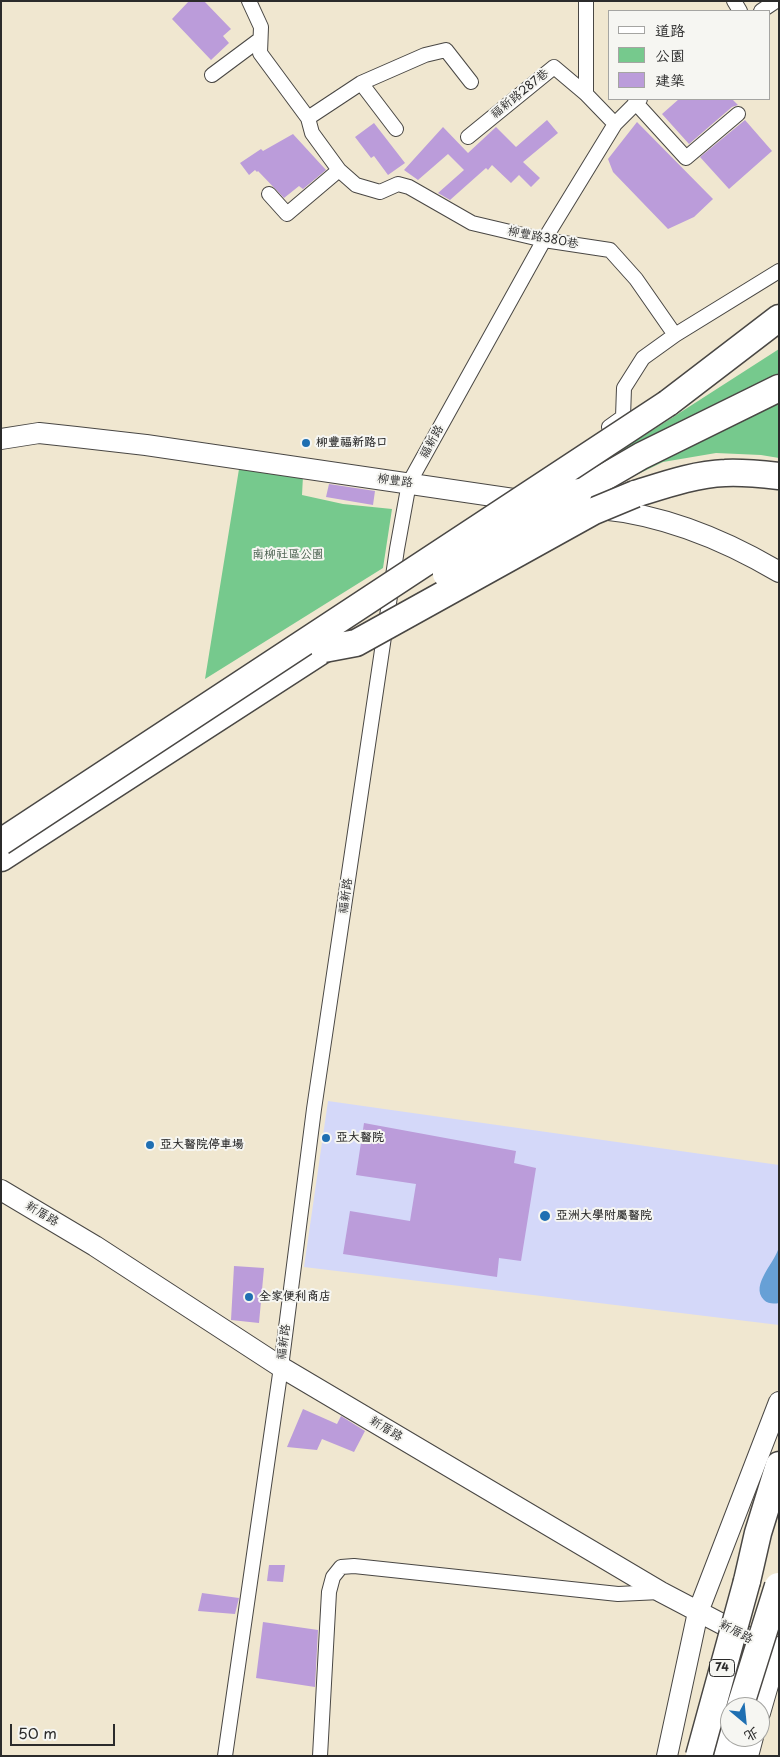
<!DOCTYPE html>
<html>
<head>
<meta charset="utf-8">
<style>
  body { margin:0 }
  #map { position:relative; width:780px; height:1757px; overflow:hidden; background:#f0e7d0; font-family:"Playpen Sans","LXGW WenKai TC",sans-serif }
  canvas { display:block }
  .frame { position:absolute; inset:0; border:2px solid #2b2b2b; pointer-events:none }
  .legend { position:absolute; left:608px; top:10px; width:162px; height:90px; box-sizing:border-box; background:#f6f6f2; border:1px solid #a5a5a2; margin:0; padding:6px 9px; list-style:none; font-size:15px; color:#2b2b2b }
  .legend li { display:flex; align-items:center; gap:10px; height:25px }
  .legend b { width:25px; border:1px solid #a5a5a2 }
  .north { position:absolute; left:720px; top:1697px; width:50px; height:50px; box-sizing:border-box; background:#f6f6f2; border:1px solid #a5a5a2; border-radius:50%; rotate:152deg; font-size:14px; font-weight:700; line-height:20px; text-align:center; color:#2b2b2b }
  .north::after { content:''; display:block; margin:auto; width:18px; height:22px; background:#1f6fb2; clip-path:polygon(50% 0,100% 100%,50% 72%,0 100%) }
  .scale { position:absolute; left:10px; top:1724px; width:105px; height:22px; box-sizing:border-box; border:2px solid #2b2b2b; border-top:0; padding-left:6px; font-size:15px; line-height:18px; white-space:nowrap; color:#2b2b2b; -webkit-text-stroke:4px #f6f6f2; paint-order:stroke }
</style>
</head>
<body>
<div id="map">
<canvas width="780" height="1757"></canvas>
<div class="frame"></div>
<ul class="legend">
<li><b style="height:6px;background:#fff"></b>道路</li>
<li><b style="height:14px;background:#76c98d"></b>公園</li>
<li><b style="height:14px;background:#bb9cda"></b>建築</li>
</ul>
<div class="north">北</div>
<div class="scale">50 m</div>
</div>
<script>
const ctx = document.querySelector('canvas').getContext('2d');
ctx.lineJoin = 'round';
function fill(path, color) { ctx.fillStyle = color; ctx.fill(path, 'evenodd'); }
function trace(path, color, width, dash) { ctx.strokeStyle = color; ctx.lineWidth = width; ctx.lineCap = dash ? 'butt' : 'round'; ctx.setLineDash(dash || []); ctx.stroke(path); }
function drawText(font, color, halo, rows, align = 'center') {
  ctx.font = font + ' "Playpen Sans","LXGW WenKai TC",sans-serif'; ctx.lineWidth = 4; ctx.setLineDash([]); ctx.textBaseline = 'middle'; ctx.strokeStyle = halo; ctx.fillStyle = color; for (const [text, x, y, turn = 0] of rows) {
    ctx.save(); ctx.translate(x, y); ctx.rotate((+turn || 0) * Math.PI / 180); ctx.textAlign = isNaN(turn) ? turn : align; if (halo) ctx.strokeText(text, 0, 0); ctx.fillText(text, 0, 0); ctx.restore();
  }
}
fill(new Path2D(`
  M328,1101L779,1165V1325L304,1267Z`), '#d4d8f9');
fill(new Path2D(`
  M779,349V458L761,455L716,453L663,462L630,478L591,501L533,487L629,421L642,437Z
  M239,469L303,476L302,495L343,504L392,509L383,568L205,679Z`), '#76c98d');
fill(new Path2D(`
  M779,1246V1303C774,1304 768,1304 764,1300C749,1285 777,1261 779,1246Z`), '#67a0d6');
fill(new Path2D(`
  M189,1H204L231,29L223,36L229,43L211,60L172,19Z
  M679,99H732L738,105L732,107L689,144L662,114Z
  M547,120L558,133L523,162L540,178L531,187L519,175L511,183L492,165L488,170L486,168L450,200L438,193L464,170L448,154L418,180L404,170L443,127L468,153L496,127L516,147Z
  M745,120L772,151L729,189L700,157Z
  M637,122L713,199L694,217L668,229L613,172L608,159Z
  M374,123L405,163L388,175L374,156L371,158L355,137Z
  M293,134L326,170L303,189L299,186L284,198L258,171L257,172L255,170L249,175L240,163L261,149L263,151Z
  M329,484L375,491L373,505L326,497Z
  M364,1123L516,1151L514,1163L536,1168L521,1261L499,1258L497,1277L343,1254L350,1211L410,1221L416,1184L356,1175Z
  M234,1266L264,1268L259,1323L231,1320Z
  M303,1409L337,1424L341,1416L365,1431L354,1452L322,1439L317,1450L287,1447Z
  M269,1565H285L283,1582L267,1581Z
  M202,1593L239,1598L235,1614L198,1611Z
  M263,1622L318,1630L315,1687L256,1678Z`), '#bb9cda');
const street = new Path2D(`
  M249,1L261,27L260,53L308,118L312,133L339,170L356,185L380,192L398,184L409,187L472,223L544,240L610,250L636,279L675,335L643,358L624,388L623,417L609,427
  M734,1L740,11
  M761,11L776,1
  M212,75L259,40
  M361,83L396,129
  M586,94V1
  M635,102L686,158L738,114
  M308,118L361,83L425,55L446,50L471,82
  M468,137L554,67L586,94L615,124
  M269,194L287,214L339,170
  M675,335L779,271
  M225,1756L281,1367L314,1109L397,549L409,483L544,240L615,124L640,99
  M320,1756L329,1592L333,1577L341,1567L354,1566L618,1594L660,1592`);
const secondary = new Path2D(`
  M1,439L39,433L76,437L146,445L527,501
  M601,509C663,515 725,540 779,572
  M1,1190L95,1246L281,1367L661,1592L779,1654
  M760,1713L779,1647
  M667,1756L698,1612L779,1402
  M748,1756L753,1737`);
const highway = new Path2D(`
  M668,403L779,318
  M579,492L641,456L779,388
  M635,494C664,485 695,474 725,473C743,472 761,474 779,476
  M1,858L324,649
  M747,1581L758,1533L779,1465
  M727,1756L732,1737`);
trace(street, '#494744', 16);
trace(secondary, '#494744', 22);
trace(highway, '#494744', 29);
trace(street, '#fff', 14);
trace(secondary, '#fff', 20);
trace(highway, '#fff', 26);
const highwayBridge = new Path2D(`
  M446,574L579,492
  M324,649L356,643L594,511L635,494
  M1,842L668,403
  M740,1707L778,1586
  M699,1756L747,1581`);
trace(highwayBridge, '#494744', 29, []);
trace(highwayBridge, '#fff', 26);
for (const [x, y, r, color] of [
  [306,443,5,"#1f6fb2"],
  [326,1138,5,"#1f6fb2"],
  [150,1145,5,"#1f6fb2"],
  [545,1216,6,"#1f6fb2"],
  [249,1297,5,"#1f6fb2"]
]) { const dot = new Path2D(); dot.arc(x, y, r, 0, 2 * Math.PI); ctx.fillStyle = color; ctx.fill(dot); trace(dot, '#f6f6f2', 2); }
for (const [x, y, w] of [
  [722,1668,25]
]) { const box = new Path2D(); box.roundRect(x - w / 2, y - 8.5, w, 17, 4); ctx.fillStyle = '#f6f6f2'; ctx.fill(box); trace(box, '#2b2b2b', 1); }
drawText('bold 11px', '#2b2b2b', null, [
  ["74",722,1668]
]);
drawText('12px', '#2b2b2b', '#f6f6f2', [
  ["福新路287巷",520,94,-39],
  ["柳豐路380巷",543,238,11],
  ["福新路",432,442,-61],
  ["柳豐路",395,481,8],
  ["福新路",346,896,-82],
  ["新厝路",42,1214,31],
  ["福新路",284,1342,-82],
  ["新厝路",386,1429,31],
  ["新厝路",736,1632,28]
]);
drawText('bold 12px', '#2b2b2b', '#f6f6f2', [
  ["柳豐福新路口",316,443],
  ["亞大醫院",336,1138],
  ["亞大醫院停車場",160,1145],
  ["亞洲大學附屬醫院",556,1216],
  ["全家便利商店",259,1297]
], 'left');
drawText('12px', '#425a48', '#f6f6f2', [
  ["南柳社區公園",288,555]
]);
</script>
</body>
</html>
